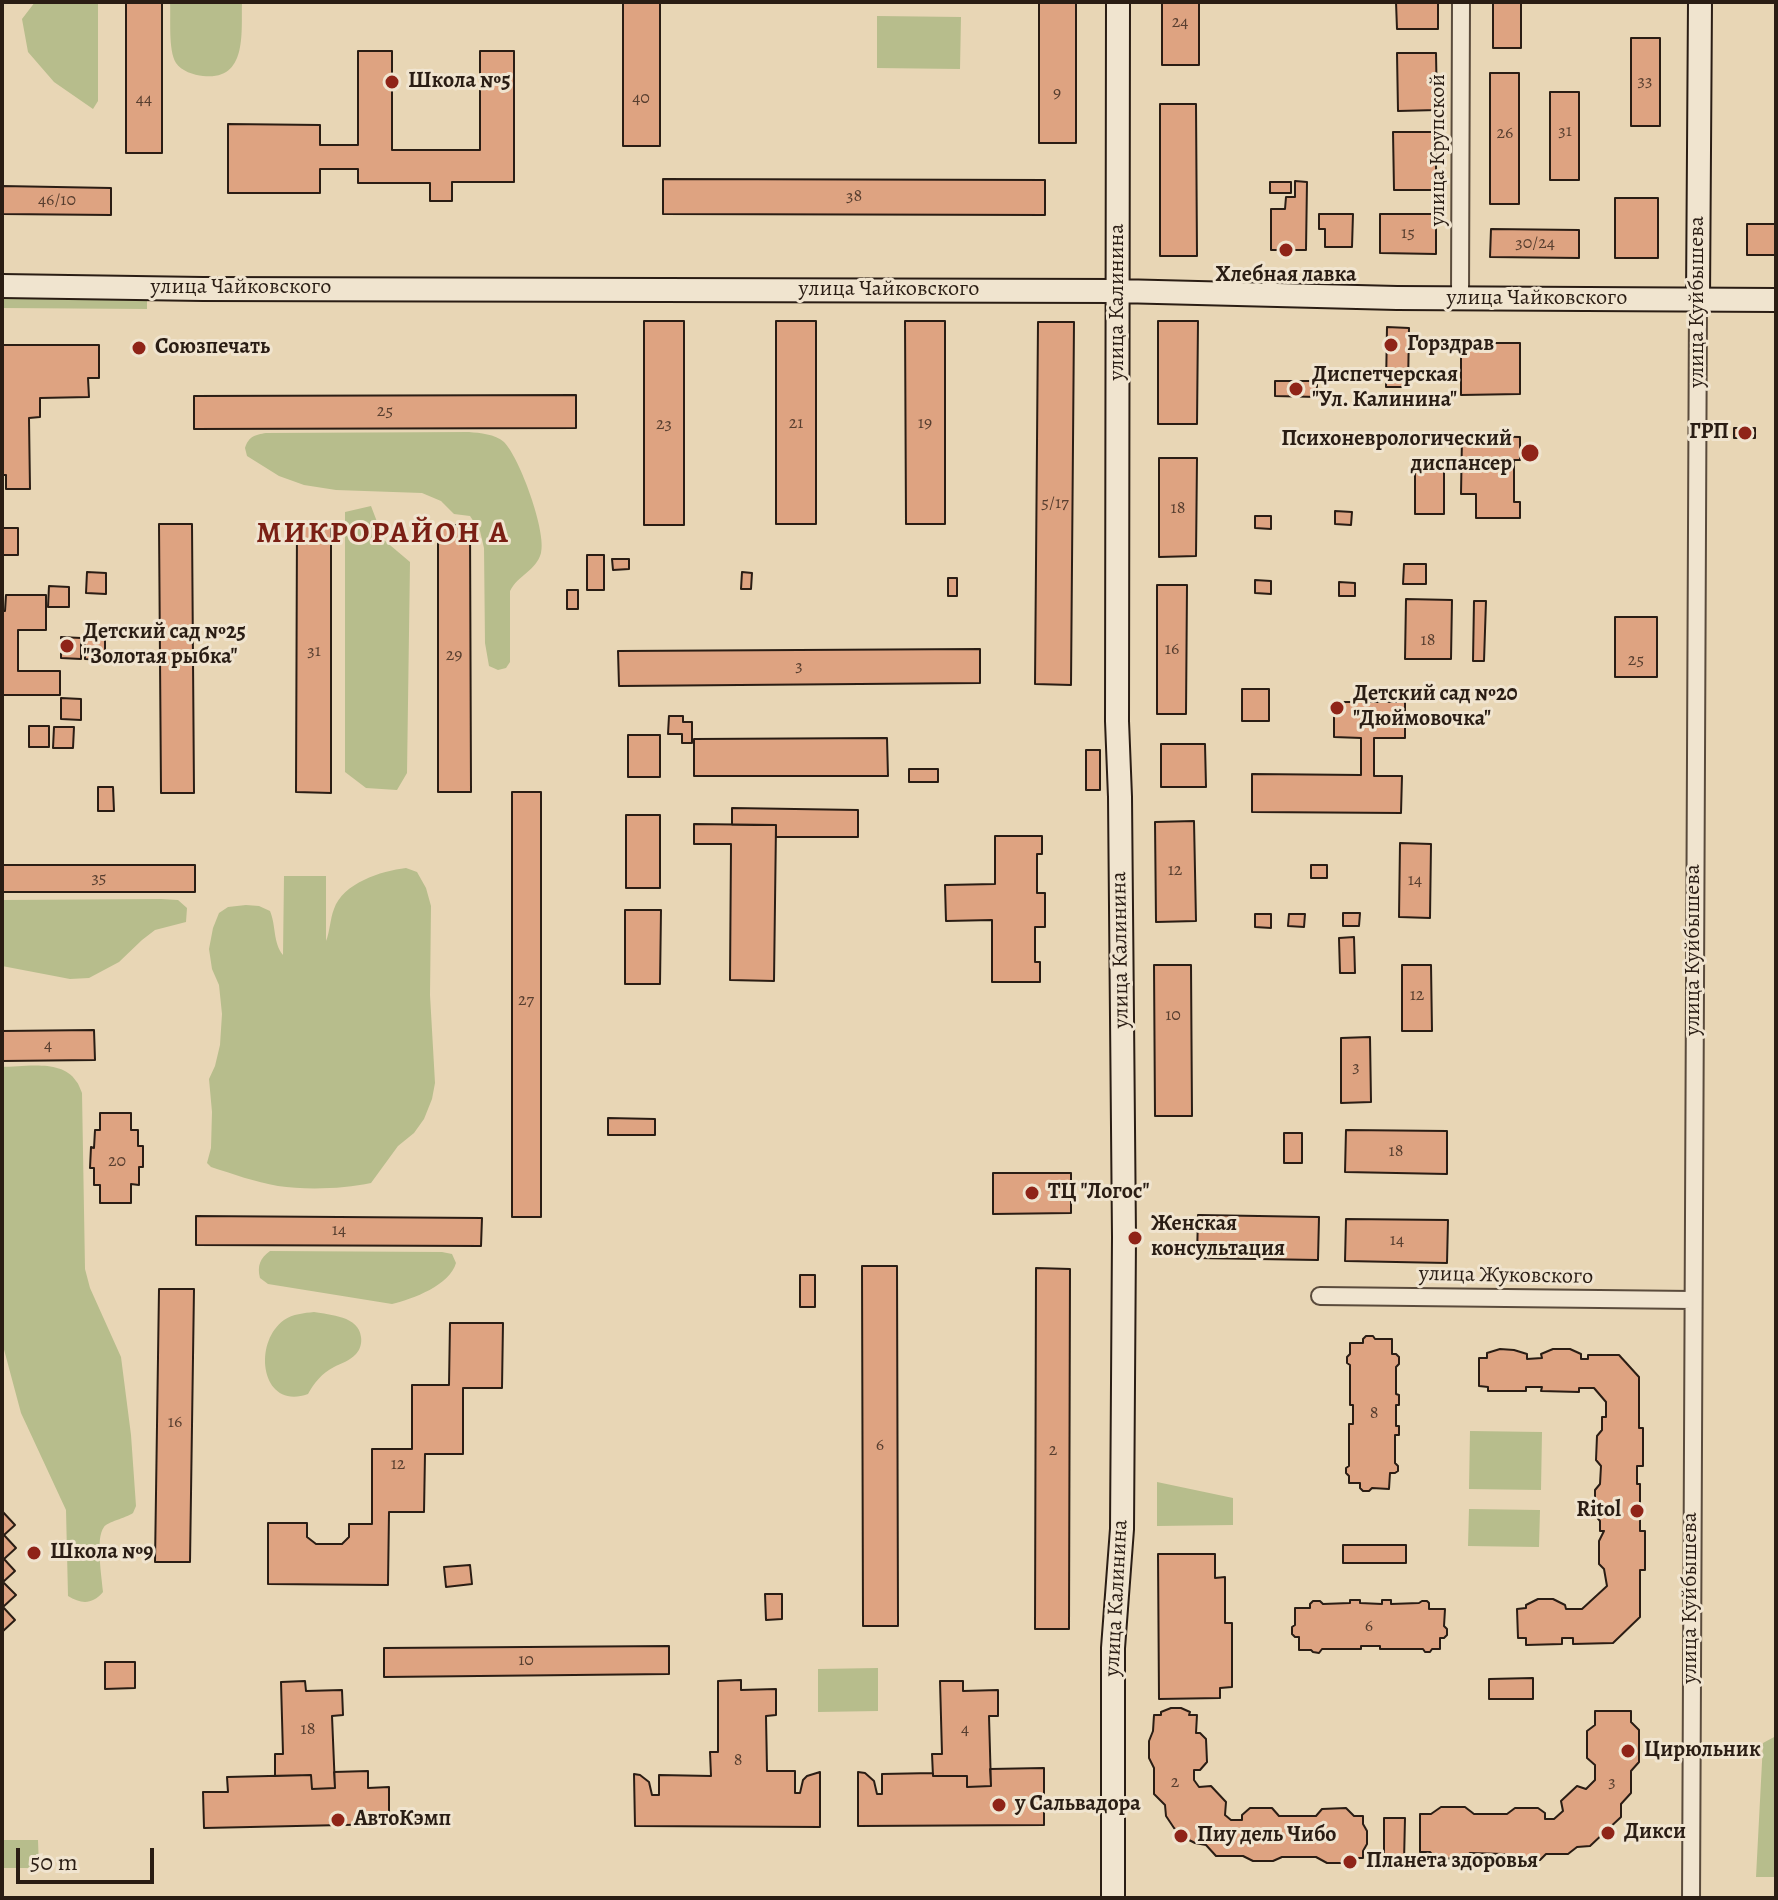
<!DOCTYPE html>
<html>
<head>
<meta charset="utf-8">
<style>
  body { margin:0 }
  #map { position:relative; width:1778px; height:1900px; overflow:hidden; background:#e8d6b5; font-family:Alegreya,serif }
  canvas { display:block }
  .frame { position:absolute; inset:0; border:4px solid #2a1d14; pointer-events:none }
  .scale { position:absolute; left:16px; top:1848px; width:138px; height:36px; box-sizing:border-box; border:4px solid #2a1d14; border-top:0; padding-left:10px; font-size:24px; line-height:28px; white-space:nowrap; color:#2a1d14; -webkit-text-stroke:6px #f0e4cf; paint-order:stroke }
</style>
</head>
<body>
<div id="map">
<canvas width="1778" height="1900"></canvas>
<div class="frame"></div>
<div class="scale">50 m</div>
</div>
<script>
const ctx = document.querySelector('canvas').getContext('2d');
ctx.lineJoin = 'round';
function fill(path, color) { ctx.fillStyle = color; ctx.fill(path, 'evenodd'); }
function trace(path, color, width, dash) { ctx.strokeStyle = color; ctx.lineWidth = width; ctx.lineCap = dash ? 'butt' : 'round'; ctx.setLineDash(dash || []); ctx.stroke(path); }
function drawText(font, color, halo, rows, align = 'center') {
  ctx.font = font + ' Alegreya,serif'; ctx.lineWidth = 6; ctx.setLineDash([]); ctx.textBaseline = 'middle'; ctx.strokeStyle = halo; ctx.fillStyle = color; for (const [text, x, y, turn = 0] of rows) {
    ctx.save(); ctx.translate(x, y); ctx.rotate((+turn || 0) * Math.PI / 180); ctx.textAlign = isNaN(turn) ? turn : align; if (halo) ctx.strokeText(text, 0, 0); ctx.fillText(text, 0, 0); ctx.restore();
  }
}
fill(new Path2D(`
  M35,2H98V101L93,109L54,82L28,52L22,19Z
  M170,2H242C241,32 248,81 203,76C194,75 181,71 176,63C168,50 171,18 170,2Z
  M877,16L961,17L960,69L877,68Z
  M2,297L147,299V309L2,308Z
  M469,432C480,433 495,434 504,442C520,458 547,533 541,553C536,571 518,575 510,591V662L506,668L498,670L489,666L485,643L484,548L480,531L470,516L454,514L441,501L422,493L336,490L304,485L279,476L247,456L245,448C249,436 255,435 266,433Z
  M371,506L384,540L410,562L407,773L397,790L366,788L345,772V512Z
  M406,868L417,872L426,888L431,906L430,995L435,1083L432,1099L424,1119L414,1133L398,1146L371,1183C344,1189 305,1190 278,1186C255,1182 233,1174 211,1167L207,1163L211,1148L212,1112L209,1079L215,1066L220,1045L222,1014L219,985L212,969L209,949L213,928L219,913L228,907L246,905L259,906L270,911C276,925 273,943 283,955L284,876H326V941C330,931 330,919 334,909C343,883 381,871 406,868Z
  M161,899L178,900L187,908L186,922L155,930L142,940L119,962L89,978L70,979L2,966V900Z
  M2,1067C24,1067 62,1059 76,1081C79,1084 80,1089 82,1093L85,1269L90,1288L121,1357L131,1435L136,1506L133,1513C126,1518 107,1522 104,1527C95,1538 102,1578 103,1592C92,1605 81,1604 68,1596L66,1510L21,1413L2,1342Z
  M270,1251L442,1252L452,1254L456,1263C450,1285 413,1299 392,1304L268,1284L260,1278C257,1266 260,1258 270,1251Z
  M314,1312C330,1315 359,1316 361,1337C362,1343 360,1350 356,1354C349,1361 342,1363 334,1367C322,1373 314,1383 308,1394C261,1411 252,1343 284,1320C293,1314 304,1313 314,1312Z
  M1470,1431L1542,1432L1541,1490L1469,1489Z
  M1157,1482L1233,1498V1525L1157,1526Z
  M1469,1509L1540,1510L1539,1547L1468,1546Z
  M878,1668V1711L818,1712V1669Z
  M1776,1736V1877H1756L1763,1743Z
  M2,1840H38L39,1868H2Z`), '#b7bd8c');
const building = new Path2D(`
  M126,2H162V153H126Z
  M623,2H660V146H623Z
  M1039,2H1076V143H1039Z
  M1162,2H1199V65H1162Z
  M1396,2H1438V29H1397Z
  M1493,2H1521V48H1493Z
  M1631,38H1660V126H1631Z
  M358,51H392V150H480V51H514V182H452V201H430V183H358V169H320V193H228V124L320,125V145H358Z
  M1397,53H1436L1437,110L1398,111Z
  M1490,73H1519V204H1490Z
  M1550,92H1579V180H1550Z
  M1160,104H1196L1197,256H1160Z
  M1393,132H1436V190H1394Z
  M663,179L1045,180V215L663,214Z
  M1295,181L1307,182L1306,250H1271V209H1285L1286,197H1295Z
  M1270,182H1291V193H1270Z
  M2,186L111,188V215L2,214Z
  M1615,198H1658V258H1615Z
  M1319,214H1353L1352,247H1325V229H1319Z
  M1380,214H1436V254L1380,253Z
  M1747,224H1776V255H1747Z
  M1491,229L1579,230V258L1490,257Z
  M644,321H684V525H644Z
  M776,321H816V524H776Z
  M905,321H945V524H906Z
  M1158,321H1198L1197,424H1158Z
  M1038,322H1074L1071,685L1035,684Z
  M1387,327L1409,328L1408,387H1386Z
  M1461,343H1520V394L1461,395Z
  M2,345H99V378H88L89,397L40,398V417L29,418L30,489H6V475H2Z
  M1275,381H1317V397L1275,396Z
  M576,395V428L194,429V396Z
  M1734,428H1755V438H1734Z
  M1462,436L1520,437V460H1514V502H1520V518H1476V494H1461Z
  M1159,458H1197L1196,556L1159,557Z
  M1415,460H1444V514H1415Z
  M1335,511L1352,512L1351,525L1335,524Z
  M1255,516H1271V529L1255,528Z
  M159,524H192L194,793H161Z
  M297,524H331V793L296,792Z
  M438,525H470L471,792H438Z
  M3,528H18V555H3Z
  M587,555H604V590H587Z
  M612,559H629V569L613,570Z
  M1404,564H1426V584H1403Z
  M87,572L106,573V594L86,593Z
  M742,572L752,573L751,589H741Z
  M948,578H957V596H948Z
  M1255,580L1271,581V594L1255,593Z
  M1339,582L1355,583V596H1339Z
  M1157,585H1187L1186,714H1157Z
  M49,586L69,587V607H48Z
  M567,590H578V609H567Z
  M6,595H46V630H18V671H60V695H2V713V611H5Z
  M1406,599L1452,600L1451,659H1405Z
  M1474,601H1486L1484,661H1473Z
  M1615,617H1657V677H1615Z
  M61,637L81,638V659L61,658Z
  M85,638H105V660L85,659Z
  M980,649V683L619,686L618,651Z
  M1242,689H1269V721H1242Z
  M61,698L81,699V720L61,719Z
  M1334,702H1405V738H1374V776H1402L1401,813L1252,812V774L1361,775V738L1334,737Z
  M669,716H683V722H692V743H682V734H668Z
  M29,726H49V747H29Z
  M54,727H74L73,748H53Z
  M628,735H660V777H628Z
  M887,738L888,776H694V739Z
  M1161,744H1205L1206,787H1161Z
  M1086,750H1100V790H1086Z
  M909,769H938V782H909Z
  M98,787H113L114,811H98Z
  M512,792H541V1217H512Z
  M732,808L858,810V837H776V825H732Z
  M626,815H660V888H626Z
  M1194,821L1196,921L1156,922L1155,822Z
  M694,824L776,825L774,981L730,980L731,844H694Z
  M995,836H1042V854H1037V893H1045V927H1035V962H1040V982H992V920L946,921L945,885L995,884Z
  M1400,843L1431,844L1430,918L1399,917Z
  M2,865H195V892H2Z
  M1311,865H1327V878H1311Z
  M625,910H661L660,984H625Z
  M1343,913H1360L1359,926H1343Z
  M1255,914H1271V928L1255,927Z
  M1289,914H1305L1304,927L1288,926Z
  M1354,937L1355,973H1340L1339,938Z
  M1154,965H1191L1192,1116H1155Z
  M1402,965H1431L1432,1031H1402Z
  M94,1030L95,1060L2,1061V1031Z
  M1370,1037L1371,1102L1341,1103V1038Z
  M100,1113H131V1130H138V1146H143V1167H139V1185L131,1184V1203H100V1185H94V1168H90L91,1147L94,1148L95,1130H100Z
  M608,1118L655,1119V1135H608Z
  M1346,1130L1447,1131V1174L1345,1172Z
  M1284,1133H1302V1163H1284Z
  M993,1173H1071V1213L993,1214Z
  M1198,1215L1319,1217L1318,1260L1197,1258Z
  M196,1216L482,1218L481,1246L196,1245Z
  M1346,1219L1448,1220L1447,1263L1345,1261Z
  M862,1266H897L898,1626H863Z
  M1036,1268L1070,1269L1069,1629H1035Z
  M800,1275H815V1307H800Z
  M159,1289H194L190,1562H155Z
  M450,1323H503L502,1388H463V1454H425L424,1512H389L388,1585L268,1584V1523H307V1537L316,1544H342L349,1537V1524H372V1449H412V1385H449Z
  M1366,1336H1373L1375,1339H1392V1354H1396L1399,1357V1364L1396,1367V1394L1399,1395V1405H1396V1426H1399V1435H1395V1463L1398,1466V1471L1395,1473H1390L1389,1489L1372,1488L1369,1491H1363L1360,1488V1483H1349V1476L1346,1473V1468L1349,1466V1424H1353V1405H1350V1365L1347,1363V1357L1350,1354V1343H1363V1339Z
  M1500,1349L1514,1350L1527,1354V1359L1542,1358L1541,1354L1553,1349H1570L1581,1354V1359H1588V1355H1619L1639,1377V1428H1643V1466H1637V1484H1640V1531H1645V1570H1640V1617L1613,1643L1573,1644V1638H1562V1644L1526,1645V1638H1518L1517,1609L1526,1608V1605L1538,1599H1553L1565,1605L1566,1609H1582L1607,1586L1604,1569L1599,1564V1541L1604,1531H1600V1521L1595,1515V1490L1600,1484L1601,1466L1596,1460L1597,1436L1602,1430V1417H1606V1402L1594,1388H1579V1392L1541,1391L1542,1387H1526V1391H1488V1387L1479,1386V1358H1487V1353Z
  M2,1511L15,1525L4,1535L16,1548L4,1559L15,1571L3,1582L16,1595L3,1607L15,1620L2,1632Z
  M1343,1545H1406V1563H1343Z
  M1158,1554H1215V1578L1225,1577V1623H1232V1687L1220,1688V1698L1159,1699Z
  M470,1565L472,1584L446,1587L444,1567Z
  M765,1594H782V1619L766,1620Z
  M1350,1600H1360V1603L1382,1604V1600H1391V1604L1419,1603L1422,1601H1427L1429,1603V1609H1445L1444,1626L1447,1629V1635L1444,1638H1440V1649H1432L1430,1652H1425L1423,1649H1380V1646H1361V1649H1322L1319,1653L1313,1652L1311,1650H1299V1637H1295L1292,1634V1627L1295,1625V1608H1310V1604L1313,1601H1320L1323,1604L1350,1603Z
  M669,1646V1674L384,1677V1648Z
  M105,1662H135V1688L105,1689Z
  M1533,1678V1699H1489V1679Z
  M741,1680V1690L776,1689V1715L766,1716L767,1771H795V1793H800L803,1780L807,1776L820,1772V1827L635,1826L634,1774L640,1775L649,1782L652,1795H659V1775L711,1776L710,1752H718V1681Z
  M305,1681L306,1691L342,1690L343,1715L332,1716L335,1788L312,1789L311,1775L275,1776V1754H283L281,1682Z
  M940,1681H963V1691L998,1690V1716H989L991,1786L967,1787V1776H933L932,1754H942Z
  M1171,1708H1181L1190,1712L1189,1715H1197L1196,1733H1200L1206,1739L1207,1762L1200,1770H1194V1780L1199,1787L1211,1786L1226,1802L1225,1815L1231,1820H1242V1815L1250,1808H1272L1279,1816H1316L1322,1809L1346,1808L1354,1816H1363V1824L1367,1831V1844L1363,1851V1858H1356L1349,1863H1327L1316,1857H1282L1273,1861H1253L1243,1856H1216L1206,1845L1195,1843L1183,1837L1174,1828L1166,1816L1165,1805L1154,1794V1768L1149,1758V1741L1153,1731L1154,1715H1161V1712Z
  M1595,1711H1631V1722L1639,1730V1762L1631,1771V1793L1621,1804V1817L1590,1846L1577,1847L1568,1854H1546L1540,1860H1510L1504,1854L1470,1853L1464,1859L1435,1858L1430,1852H1420V1814H1431L1441,1807H1465L1474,1814H1507L1515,1808H1538L1545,1813V1819H1554L1563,1811L1561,1801L1577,1786L1586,1789L1595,1780V1765L1587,1758V1731L1595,1725Z
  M1044,1768V1825L858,1826V1772L865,1773L874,1781L877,1794H882V1774L933,1773V1776H967V1787L991,1786L990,1769Z
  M368,1771V1788L389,1787V1824L204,1828L203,1792H228L227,1777L311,1775L312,1789L335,1788L334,1772Z
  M1384,1818H1405L1404,1862H1384Z`);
fill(building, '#dea381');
trace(building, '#2a1d14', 2);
const street = new Path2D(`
  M1460,298L1461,2
  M1320,1296L1692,1300
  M1691,1898L1698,299`);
const secondary = new Path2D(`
  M2,286L203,289L1118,291L1397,298L1776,300
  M1698,299L1700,2
  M1113,1898V1648L1122,1529L1124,1237L1120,797L1117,721L1118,2`);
trace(street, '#5a4b3c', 20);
trace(secondary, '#2a1d14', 26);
trace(street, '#f0e4cf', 16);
trace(secondary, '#f0e4cf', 22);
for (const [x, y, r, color] of [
  [392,82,8,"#8f2418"],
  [1286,250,8,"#8f2418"],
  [1391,345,8,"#8f2418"],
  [139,348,8,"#8f2418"],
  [1296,389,8,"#8f2418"],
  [1745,433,8,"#8f2418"],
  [1530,453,10,"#8f2418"],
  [67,646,8,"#8f2418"],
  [1337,708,8,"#8f2418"],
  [1032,1193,8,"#8f2418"],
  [1135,1238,8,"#8f2418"],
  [1637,1511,8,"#8f2418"],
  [34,1553,8,"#8f2418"],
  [1628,1751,8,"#8f2418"],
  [999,1805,8,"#8f2418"],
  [338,1820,8,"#8f2418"],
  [1608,1833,8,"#8f2418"],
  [1181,1836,8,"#8f2418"],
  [1350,1862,8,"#8f2418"]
]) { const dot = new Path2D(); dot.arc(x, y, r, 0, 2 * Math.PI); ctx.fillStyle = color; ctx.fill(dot); trace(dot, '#f0e4cf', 3); }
drawText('18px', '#573e2f', null, [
  ["24",1180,23],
  ["33",1645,82],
  ["9",1057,94],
  ["40",641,99],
  ["44",144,100],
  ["31",1565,132],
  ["26",1505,134],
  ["38",854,197],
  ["46/10",57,201],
  ["15",1408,234],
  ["30/24",1535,244],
  ["25",385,412],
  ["21",796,424],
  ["19",925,424],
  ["23",664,425],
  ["5/17",1055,504],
  ["18",1178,509],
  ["18",1428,641],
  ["16",1172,650],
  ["31",314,652],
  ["29",454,656],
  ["25",1636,661],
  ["3",799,667],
  ["12",1175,871],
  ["35",99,879],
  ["14",1415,881],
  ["12",1417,996],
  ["27",526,1001],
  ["10",1173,1016],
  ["4",48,1046],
  ["3",1356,1068],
  ["18",1396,1152],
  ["20",117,1162],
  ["14",339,1231],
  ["14",1397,1241],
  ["8",1374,1414],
  ["16",175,1423],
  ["6",880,1446],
  ["2",1053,1451],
  ["12",398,1465],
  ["6",1369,1627],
  ["10",526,1661],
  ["18",308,1730],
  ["4",965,1730],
  ["8",738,1761],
  ["2",1175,1783],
  ["3",1612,1783]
]);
drawText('bold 22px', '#2a1d14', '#f0e4cf', [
  ["Школа №5",408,82],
  ["Хлебная лавка",1286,276,"center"],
  ["Горздрав",1407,345],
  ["Союзпечать",155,348],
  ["Диспетчерская",1312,376],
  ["\"Ул. Калинина\"",1312,401],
  ["ГРП",1729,433,"right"],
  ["Психоневрологический",1512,440,"right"],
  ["диспансер",1512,465,"right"],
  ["Детский сад №25",83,633],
  ["\"Золотая рыбка\"",83,658],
  ["Детский сад №20",1353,695],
  ["\"Дюймовочка\"",1353,720],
  ["ТЦ \"Логос\"",1048,1193],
  ["Женская",1151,1225],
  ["консультация",1151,1250],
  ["Ritol",1621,1511,"right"],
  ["Школа №9",50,1553],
  ["Цирюльник",1644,1751],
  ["у Сальвадора",1015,1805],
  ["АвтоКэмп",354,1820],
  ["Дикси",1624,1833],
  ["Пиу дель Чибо",1197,1836],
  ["Планета здоровья",1366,1862]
], 'left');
drawText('22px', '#2a1d14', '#f0e4cf', [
  ["улица Крупской",1439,150,-90],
  ["улица Чайковского",241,288],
  ["улица Чайковского",889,290],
  ["улица Чайковского",1537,299],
  ["улица Калинина",1118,302,-90],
  ["улица Куйбышева",1698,302,-90],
  ["улица Калинина",1121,950,-91],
  ["улица Куйбышева",1694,950,-90],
  ["улица Жуковского",1506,1276,1],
  ["улица Калинина",1117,1598,-87],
  ["улица Куйбышева",1691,1598,-90]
]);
ctx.letterSpacing = '2px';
drawText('bold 30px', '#7a1f14', '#f0e4cf', [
  ["МИКРОРАЙОН А",383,535]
]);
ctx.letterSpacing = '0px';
</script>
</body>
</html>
